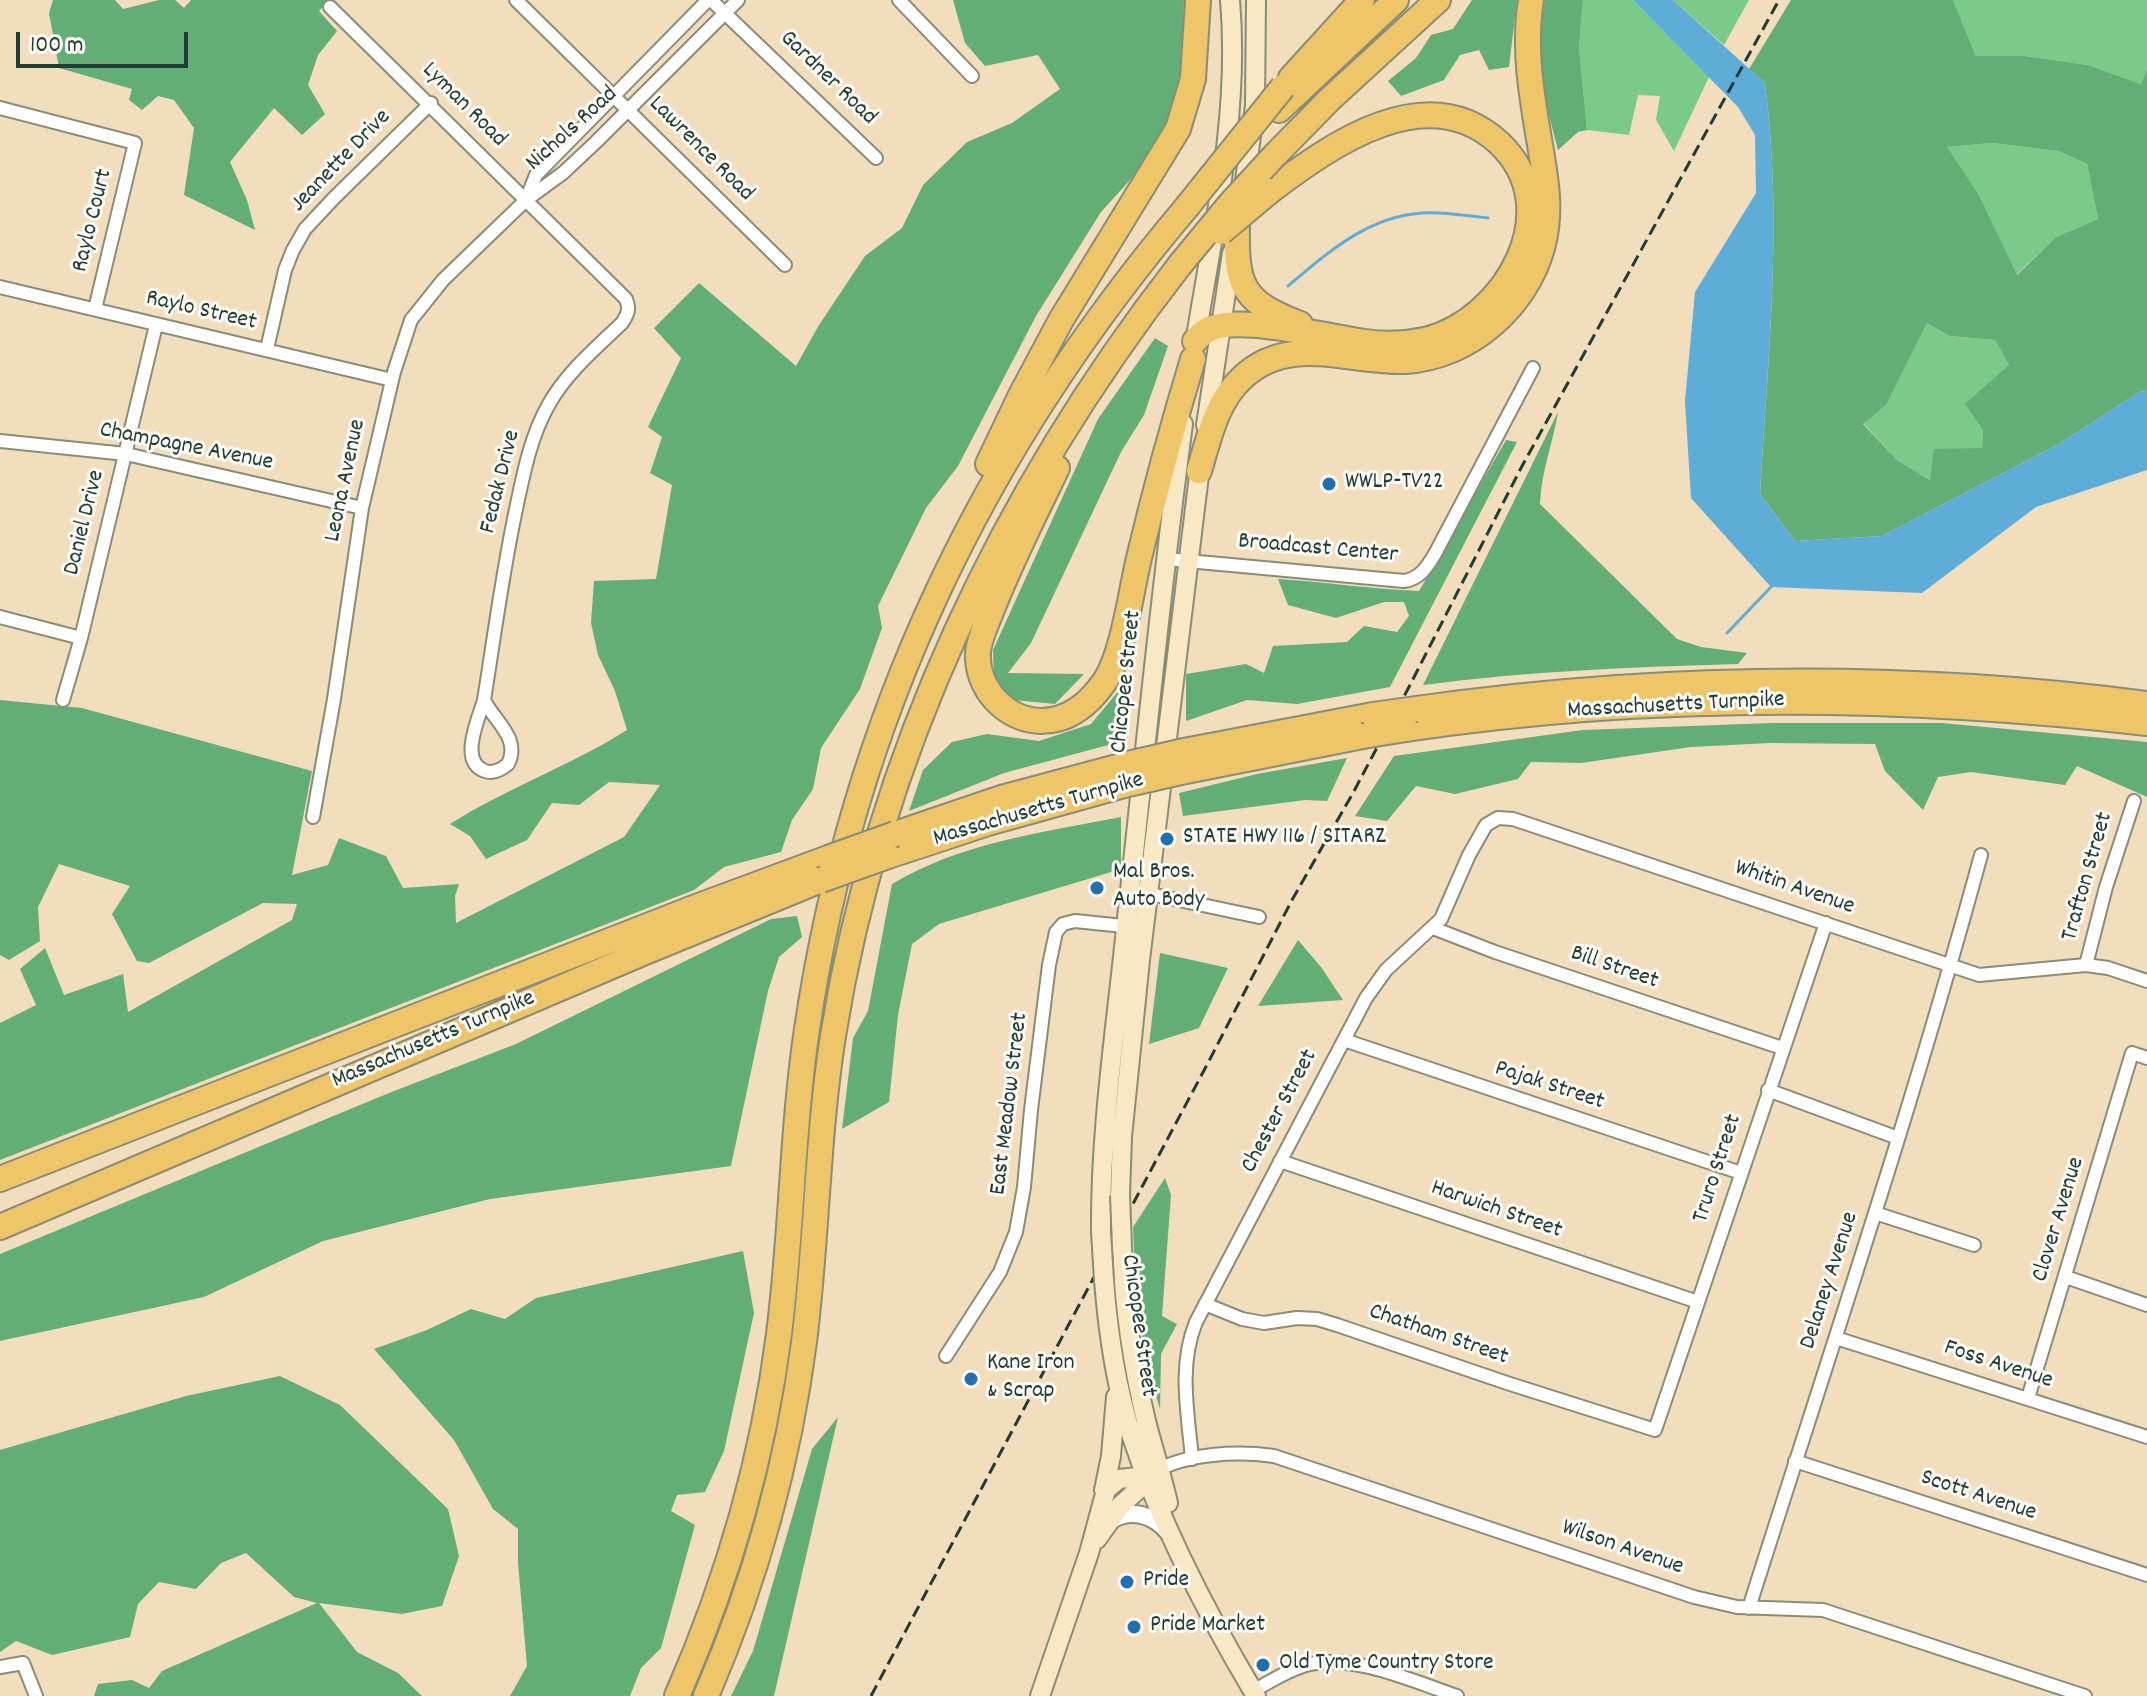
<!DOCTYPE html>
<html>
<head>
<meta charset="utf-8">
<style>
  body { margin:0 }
  #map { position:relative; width:2147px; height:1696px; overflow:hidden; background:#f2ddbd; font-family:Dekko,sans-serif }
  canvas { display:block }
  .scale { position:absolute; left:16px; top:32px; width:172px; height:36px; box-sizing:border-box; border:4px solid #1f3d34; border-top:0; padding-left:10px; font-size:24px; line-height:28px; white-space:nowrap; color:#1f3d34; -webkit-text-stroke:6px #fdfcf7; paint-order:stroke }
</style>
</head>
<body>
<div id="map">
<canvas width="2147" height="1696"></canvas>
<div class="scale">100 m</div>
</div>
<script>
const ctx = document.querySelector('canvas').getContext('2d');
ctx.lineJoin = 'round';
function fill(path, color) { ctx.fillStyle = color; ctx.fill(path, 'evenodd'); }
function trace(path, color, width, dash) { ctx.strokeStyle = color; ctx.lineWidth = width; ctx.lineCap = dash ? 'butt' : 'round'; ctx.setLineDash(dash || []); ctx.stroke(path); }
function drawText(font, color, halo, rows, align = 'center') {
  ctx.font = font + ' Dekko,sans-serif'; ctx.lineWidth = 6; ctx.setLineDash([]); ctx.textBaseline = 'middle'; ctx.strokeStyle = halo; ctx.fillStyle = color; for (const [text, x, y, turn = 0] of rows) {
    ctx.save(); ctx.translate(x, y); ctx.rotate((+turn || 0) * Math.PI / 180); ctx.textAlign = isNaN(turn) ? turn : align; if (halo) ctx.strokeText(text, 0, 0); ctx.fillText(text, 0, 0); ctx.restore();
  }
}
fill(new Path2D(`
  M1583,0H1633L1709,77L1674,151L1656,120L1660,96L1638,95L1629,135L1587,130L1579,47Z
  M1673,0H1749L1724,45Z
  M1953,0H2147V69L2141,84L2088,65L2025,56H1976Z
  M1992,143L2058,151L2087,164L2098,219L2056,237L2016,275L1979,195L1946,147Z
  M1927,323L1949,336L1995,340L2009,365L1983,430L1982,449L1930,480L1898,461L1863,423L1887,404Z`), '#7aca8a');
fill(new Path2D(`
  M53,0H115L123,9L159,0H175L184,8L191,0H329L319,11L337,31L318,55L308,85L325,114L302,135L274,108L230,162L247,200L255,230L184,195L194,128L174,100L158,96L142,110L129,100L132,89L59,68L49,13Z
  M953,0H1184L1181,77L1163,132L1131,179L1101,212L1036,316L958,466L926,508L878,606L882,628L860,689L821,748L813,789L792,820L781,852L724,867L694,890L0,1160V1023L36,1005L20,969L45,948L64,995L123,974L128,1012L292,920L297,904L263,903L149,963L137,961L112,914L130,886L59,864L38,907L40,941L9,960L0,955V700L82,708L312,771L292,875L328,865L339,838L386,856L403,888L459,884L455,896L456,923L624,837L660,785L609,782L579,805L552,803L527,840L486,859L470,836L450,824C507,788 570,766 627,730L615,691L598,655L591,623L594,581L656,579L672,485L650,473L662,437L648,427L681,358L654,328L699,283L796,366L819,325L865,256L902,228L923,185L967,142L1012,123L1060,89L1038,55L985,66L965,43Z
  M1472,0H1517L1509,67L1489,70L1479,50L1460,55L1444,80L1401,96L1388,81L1416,58L1431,35L1453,29Z
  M1545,0H1583L1579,47L1587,130L1578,132L1558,150C1544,98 1535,54 1545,0Z
  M1791,0H1953L1976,56H2025L2088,65L2141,84L2147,69V392L2141,391L2059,444L1882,536L1795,541L1760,494C1768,357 1783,220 1765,83L1749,69ZM1992,143L2058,151L2087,164L2098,219L2056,237L2017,275L1979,195L1947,147ZM1927,323L1949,336L1995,340L2009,365L1965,404L1983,430L1982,448L1934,449L1930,480L1898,461L1863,424L1887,404Z
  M1155,338L1168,346L1144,415L1121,452L1031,643L1008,673L1084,674L1055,704L1014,700L994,679L993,650L1098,419Z
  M1558,412C1553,443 1541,472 1540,504L1677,639L1701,647L1747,653L1738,664C1633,667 1528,671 1423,685Z
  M1506,440L1517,442L1390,687L1297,704L1247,700L1186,721V674L1246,664L1264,673L1273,646L1347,642L1364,626L1397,632L1409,616L1404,602H1384L1336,618L1288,605L1278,579C1325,582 1371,589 1419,591Z
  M1131,676L1127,740L1004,773L909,811L923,770L952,742L987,734L1039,741L1091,724Z
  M1772,723H1942L2147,742V797L2077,766L2065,785L1971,772L1938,777L1923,810L1885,771L1875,744L1770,743L1691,747L1581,763L1531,762L1518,779L1455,794L1416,786L1387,821L1355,816L1394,756L1583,730Z
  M1347,758L1327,801L1305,800L1183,816L1179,793L1257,774Z
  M1121,817V869L939,924L912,944L898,1015L889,1102L842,1129L853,1038L868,1011L892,884C960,843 1044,832 1121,817Z
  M797,916L802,937L779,957L768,991L731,1166L490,1199L323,1241L204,1297L0,1341V1254L389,1093L516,1044L771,919Z
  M1298,940L1321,967L1343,1000L1258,1006Z
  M1160,953L1228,968L1199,1028L1149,1044Z
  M1165,1178L1171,1195L1162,1316L1177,1324L1161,1354L1160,1409L1145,1359L1136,1297L1133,1227Z
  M743,1251L754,1313L724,1451L705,1492L677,1495L671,1511L695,1525L661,1648L641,1668L630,1696H510L527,1666L518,1563V1529L493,1509L454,1440L374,1349L427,1330L471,1309L505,1319L536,1298Z
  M280,1376L340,1405L448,1509L459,1556L442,1606L402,1614L319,1603L357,1652L398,1673L422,1696H94L98,1684L132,1680L149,1688L162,1671L317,1603L294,1597L246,1553L221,1563L196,1589L159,1582L138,1604L130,1637L52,1655L16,1641L0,1652V1450L186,1396Z
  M838,1417L774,1696H731L753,1651L812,1449Z`), '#63ae76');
fill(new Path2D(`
  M1633,0H1673L1765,83C1783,220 1768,357 1760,494L1795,541L1882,536L2059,444L2141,391L2147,392V470L2036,507L1922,593L1771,587L1691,498L1685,401L1695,292L1756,193L1755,135L1738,107Z`), '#5eadd8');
trace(new Path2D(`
  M1288,286C1332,249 1376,209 1439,213C1455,214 1471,216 1488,218
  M1727,633L1771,587`), '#5eadd8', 3);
const minor = new Path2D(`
  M516,0L785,265
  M711,0L876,158
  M899,0L972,76
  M330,7L626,299C630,309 628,314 622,323C596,348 567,372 549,404C530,437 523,476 515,514C502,576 494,638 484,700C494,721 521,738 508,764C501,770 494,774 485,771C458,762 479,718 484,700
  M0,108L135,143L95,309
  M526,200L536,175L708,0
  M0,287L392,380
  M267,349L285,270L293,250L305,229L334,198L431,103
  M0,441L126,454L362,508
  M1166,559L1404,581C1420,579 1428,566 1436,552L1533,368
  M0,617L81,638L156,325
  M63,700L81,638
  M313,817L334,699L362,508L394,372L411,320L443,280L526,200L563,173L596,142L738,0
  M1141,892L1259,917
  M1433,928L1495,952L1782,1048
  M2086,965L2106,887L2134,801
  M1344,1040L1741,1173
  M1768,1090L1898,1138
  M1280,1161L1698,1302
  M1875,1213L1974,1245
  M2066,1277L2147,1305
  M1205,1304L1242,1319L1264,1323L1297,1318L1317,1319L1337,1325L1507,1383L1655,1430L1826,923
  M1836,1338L2147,1437
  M946,1356L1000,1272L1016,1232L1024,1187L1031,1110L1049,965L1056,932L1063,924L1075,921L1133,927
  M2028,1398L2132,1053L2147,1058
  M1192,1459C1188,1413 1178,1366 1196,1322L1366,998L1386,970L1441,919L1469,855L1486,825L1498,818L1513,819L1979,975L2086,965L2108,968L2147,981
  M1795,1461L2147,1575
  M1154,1472C1187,1453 1237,1451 1274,1456L1694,1597L1737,1607L1823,1610L2085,1696
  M1749,1608C1828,1358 1912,1109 1981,855
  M0,1667L23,1663L36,1696
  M1253,1691C1271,1681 1290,1669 1310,1664C1354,1654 1415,1682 1457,1696`);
const tertiary = new Path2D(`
  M1110,1521C1130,1508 1153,1514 1168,1532`);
const secondary = new Path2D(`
  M1244,188L1255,106L1256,0
  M1195,343C1213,230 1240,115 1230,0
  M1206,425L1232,253
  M1120,1195L1122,1137L1140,960L1201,459
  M1101,1232C1100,1127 1117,1022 1127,918C1145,753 1161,588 1183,424
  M1122,1247C1124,1307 1133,1367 1147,1425C1154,1451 1162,1477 1168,1503
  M1104,1280C1108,1332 1116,1387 1132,1437C1162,1528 1207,1614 1256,1696
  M1104,1490L1111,1456L1116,1397
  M1097,1539L1121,1505L1142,1486L1147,1476
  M1040,1696L1089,1553L1106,1490L1119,1479L1147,1476`);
const motorway = new Path2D(`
  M1291,78L1362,0
  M1279,110L1396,0
  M1275,155L1330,99L1438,0
  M1237,223C1236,285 1240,301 1300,324
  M1195,341C1199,336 1203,332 1209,329C1240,315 1330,337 1365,342C1385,345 1406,344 1425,340C1506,320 1570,208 1498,142C1426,77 1331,145 1270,191
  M988,464L1022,393L1061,320L1178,129L1193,79L1198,0
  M1057,468C1034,516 1010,563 991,612C986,625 979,639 978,652C976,688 1005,720 1041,721C1069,721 1090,703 1105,681C1123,654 1131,592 1139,558C1155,491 1173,425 1193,359
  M1199,471C1209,438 1216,402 1242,378C1289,333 1349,363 1405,361C1438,359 1469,345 1493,324C1516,304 1534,277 1542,248C1552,213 1546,180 1540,145C1532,97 1523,49 1531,0
  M1416,709C1657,675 1905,672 2147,704
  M1406,729C1652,692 1901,695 2147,723
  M1184,751L1373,715
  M1181,772L1363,736
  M895,834L1001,798L1128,764
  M888,856L988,823L1128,784
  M0,1179L696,907L828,858
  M0,1227L645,952L821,880
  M677,1696C728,1580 763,1459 779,1334C792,1232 792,1130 807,1029C853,717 983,448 1186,208
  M706,1696C755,1583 788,1464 804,1342C817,1240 817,1137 833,1036C878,754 1004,491 1179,266`);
trace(minor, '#888d78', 16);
trace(tertiary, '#888d78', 20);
trace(secondary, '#888d78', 22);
trace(motorway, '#888d78', 28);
trace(minor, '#fff', 12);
trace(tertiary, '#fff', 16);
trace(secondary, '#f8e8c3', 18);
trace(motorway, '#eec569', 24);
trace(new Path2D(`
  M871,1696L1209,1061L1292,900L1353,793L1410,685L1521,468L1779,0`), '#1f3d34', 3, [12, 6]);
const secondaryBridge = new Path2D(`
  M1120,1195L1122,1247
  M1101,1232L1104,1280`);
const motorwayBridge = new Path2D(`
  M1186,208L1283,87
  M1221,232L1270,191
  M1179,266L1230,204L1275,155
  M1373,715L1416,709
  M1363,736L1406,729
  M1128,764L1184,751
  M1128,784L1181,772
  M828,858L895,834
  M821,880L888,856`);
trace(secondaryBridge, '#888d78', 22, []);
trace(motorwayBridge, '#888d78', 28, []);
trace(secondaryBridge, '#f8e8c3', 18);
trace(motorwayBridge, '#eec569', 24);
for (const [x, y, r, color] of [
  [1329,484,8,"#1f6fb2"],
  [1167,839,8,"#1f6fb2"],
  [1097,888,8,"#1f6fb2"],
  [971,1379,8,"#1f6fb2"],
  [1127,1582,8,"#1f6fb2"],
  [1134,1627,8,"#1f6fb2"],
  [1263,1665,8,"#1f6fb2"]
]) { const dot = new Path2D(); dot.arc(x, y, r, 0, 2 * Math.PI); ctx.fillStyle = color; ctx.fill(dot); trace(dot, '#fdfcf7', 3); }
drawText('24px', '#1f3d34', '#fdfcf7', [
  ["Gardner Road",827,79,44],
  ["Lyman Road",463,106,45],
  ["Nichols Road",573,130,-42],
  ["Lawrence Road",700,150,45],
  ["Jeanette Drive",342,162,-46],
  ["Raylo Court",94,221,-76],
  ["Raylo Street",201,312,13],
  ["Champagne Avenue",186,448,11],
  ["Leona Avenue",347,481,-78],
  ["Fedak Drive",502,482,-76],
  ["Daniel Drive",86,523,-76],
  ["Broadcast Center",1318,550,5],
  ["Chicopee Street",1128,682,-84],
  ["Massachusetts Turnpike",1676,707,-3],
  ["Massachusetts Turnpike",1039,811,-16],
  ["Trafton Street",2089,877,-74],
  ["Whitin Avenue",1794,889,19],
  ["Bill Street",1614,969,19],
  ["Massachusetts Turnpike",434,1041,-23],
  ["Pajak Street",1549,1087,18],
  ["East Meadow Street",1011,1104,-83],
  ["Chester Street",1281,1112,-62],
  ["Truro Street",1719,1169,-72],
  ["Harwich Street",1496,1211,19],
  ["Clover Avenue",2060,1220,-73],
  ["Delaney Avenue",1831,1281,-72],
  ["Chicopee Street",1137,1326,82],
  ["Chatham Street",1438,1336,19],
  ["Foss Avenue",1998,1366,18],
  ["Scott Avenue",1978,1497,18],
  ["Wilson Avenue",1622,1549,19]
]);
drawText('24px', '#1f3d34', '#fdfcf7', [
  ["WWLP-TV22",1345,484],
  ["STATE HWY 116 / SITARZ",1183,839],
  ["Mal Bros.",1113,874],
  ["Auto Body",1113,902],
  ["Kane Iron",987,1365],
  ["& Scrap",987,1393],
  ["Pride",1143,1582],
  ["Pride Market",1150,1627],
  ["Old Tyme Country Store",1279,1665]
], 'left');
</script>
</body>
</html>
